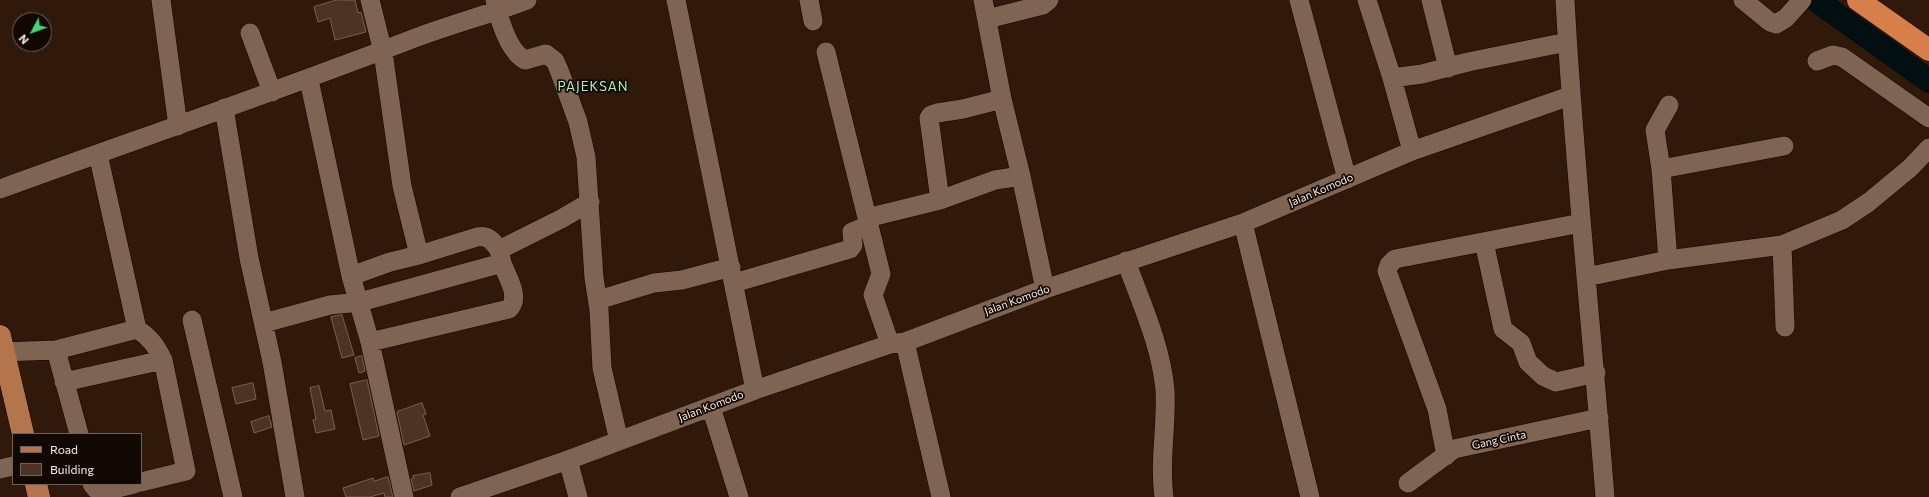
<!DOCTYPE html>
<html>
<head>
<meta charset="utf-8">
<style>
  body { margin:0 }
  #map { position:relative; width:1929px; height:497px; overflow:hidden; background:#30190a; font-family:Commissioner,sans-serif }
  canvas { display:block }
  .legend { position:absolute; left:12px; top:433px; width:130px; height:52px; box-sizing:border-box; background:#110703; border:1px solid #6f635d; margin:0; padding:5px 7px; list-style:none; font-size:12px; color:#fdede3 }
  .legend li { display:flex; align-items:center; gap:8px; height:20px }
  .legend b { width:20px; border:1px solid #6f635d }
  .north { position:absolute; left:12px; top:12px; width:40px; height:40px; box-sizing:border-box; background:#110703; border:1px solid #6f635d; border-radius:50%; rotate:229deg; font-size:11px; font-weight:700; line-height:16px; text-align:center; color:#fdede3 }
  .north::after { content:''; display:block; margin:auto; width:14px; height:18px; background:#43d77b; clip-path:polygon(50% 0,100% 100%,50% 72%,0 100%) }
</style>
</head>
<body>
<div id="map">
<canvas width="1929" height="497"></canvas>
<ul class="legend">
<li><b style="height:5px;background:#b4744c"></b>Road</li>
<li><b style="height:11px;background:#4c3324"></b>Building</li>
</ul>
<div class="north">N</div>
</div>
<script>
const ctx = document.querySelector('canvas').getContext('2d');
ctx.lineJoin = 'round';
function trace(path, color, width, dash) { ctx.strokeStyle = color; ctx.lineWidth = width; ctx.lineCap = dash ? 'butt' : 'round'; ctx.setLineDash(dash || []); ctx.stroke(path); }
function fill(path, color) { ctx.fillStyle = color; ctx.fill(path, 'evenodd'); }
function drawText(font, color, halo, rows, align = 'center') {
  ctx.font = font + ' Commissioner,sans-serif'; ctx.lineWidth = 3.5; ctx.setLineDash([]); ctx.textBaseline = 'middle'; ctx.strokeStyle = halo; ctx.fillStyle = color; for (const [text, x, y, turn = 0] of rows) {
    ctx.save(); ctx.translate(x, y); ctx.rotate((+turn || 0) * Math.PI / 180); ctx.textAlign = isNaN(turn) ? turn : align; if (halo) ctx.strokeText(text, 0, 0); ctx.fillText(text, 0, 0); ctx.restore();
  }
}
trace(new Path2D(`
  M1816,0L1929,81`), '#010f13', 24);
const building = new Path2D(`
  M337,0H355L358,13L361,12L366,32L335,40L330,18L318,22L314,7Z
  M342,315L354,355L342,358L331,317Z
  M362,356L365,371L359,373L355,358Z
  M367,380L379,436L363,440L350,384Z
  M253,383L256,399L236,404L232,388Z
  M319,386L325,411L331,410L335,429L316,433L313,420L316,419L310,388Z
  M422,403L426,414L423,415L430,436L404,445L397,412Z
  M269,416L272,427L254,433L251,422Z
  M430,473L432,485L414,491L411,479L414,478L413,476Z
  M388,477L393,497H385L384,493L370,497H346L343,488L373,478L374,481Z`);
fill(building, '#4c3324');
trace(building, '#7b6050', 1);
const minor = new Path2D(`
  M161,0L178,126
  M370,0L383,52L402,186L419,255
  M495,0C499,18 508,51 525,60L546,54L555,61L559,70L578,122L586,157L594,278L599,310L602,368L619,441
  M676,0L755,390
  M809,0L813,21
  M983,0L1002,99L1021,176L1045,289
  M1299,0L1347,179
  M1367,0L1392,78L1412,151
  M1431,0L1448,68
  M1565,0C1574,166 1592,331 1605,497
  M1743,0L1770,22L1776,24L1786,18L1802,0
  M987,19L1043,5L1049,0
  M250,33L272,92
  M826,52L881,274L873,295L890,344
  M1817,61L1833,55L1842,57L1929,118
  M1392,78L1422,74L1468,62L1567,42
  M309,80L351,276L370,342L404,497
  M1002,99L963,109L937,113L931,115L929,118L940,200L995,180L1021,176
  M224,108L249,258L272,362L295,497
  M98,154L137,329C150,337 156,346 163,360L186,471L141,482
  M1661,169L1784,146
  M0,189C138,139 278,91 415,38C452,24 490,14 527,0
  M867,218L940,200
  M1243,223L1310,497
  M1484,242L1503,329L1521,343L1528,362L1543,376L1556,382L1596,373
  M1782,245L1785,327
  M1668,260L1661,169L1655,130L1669,105
  M1126,261C1141,303 1161,345 1165,390C1167,426 1159,461 1164,497
  M351,276L390,262L419,255L477,237C488,235 493,241 499,250L561,219L590,202
  M1586,277L1668,260L1782,245L1842,220L1869,202L1910,168L1929,148
  M734,283L850,249L853,245L852,232L869,225
  M598,300L654,283L682,280L731,267
  M192,320L233,497
  M264,323L330,305L360,302L502,263L499,250
  M370,342L509,309C521,297 507,277 502,263
  M905,342L941,497
  M56,350L79,434
  M0,352L56,350L137,329
  M64,382L163,360
  M711,407L739,497
  M1446,456L1437,409L1387,271L1389,265L1395,259L1581,223
  M568,460L578,497
  M0,469L13,466
  M1408,483L1454,449L1599,418
  M92,484L96,489L102,492L134,484
  M460,497L568,460L755,390L890,344L905,342L1045,289L1243,223L1412,151L1570,96`);
const major = new Path2D(`
  M0,336L23,434
  M36,484L39,497`);
const highway = new Path2D(`
  M1858,0L1929,50`);
trace(minor, '#170400', 20);
trace(major, '#170400', 23);
trace(highway, '#170400', 23);
trace(minor, '#7f6453', 19);
trace(major, '#b4744c', 22);
trace(highway, '#d77f48', 22);
drawText('11px', '#fdede3', '#110703', [
  ["Jalan Komodo",1321,190,-23],
  ["Jalan Komodo",1017,300,-20],
  ["Jalan Komodo",711,406,-21],
  ["Gang Cinta",1499,440,-12]
]);
ctx.letterSpacing = '1px';
drawText('13px', '#adf3bf', '#110703', [
  ["PAJEKSAN",593,87]
]);
ctx.letterSpacing = '0px';
</script>
</body>
</html>
